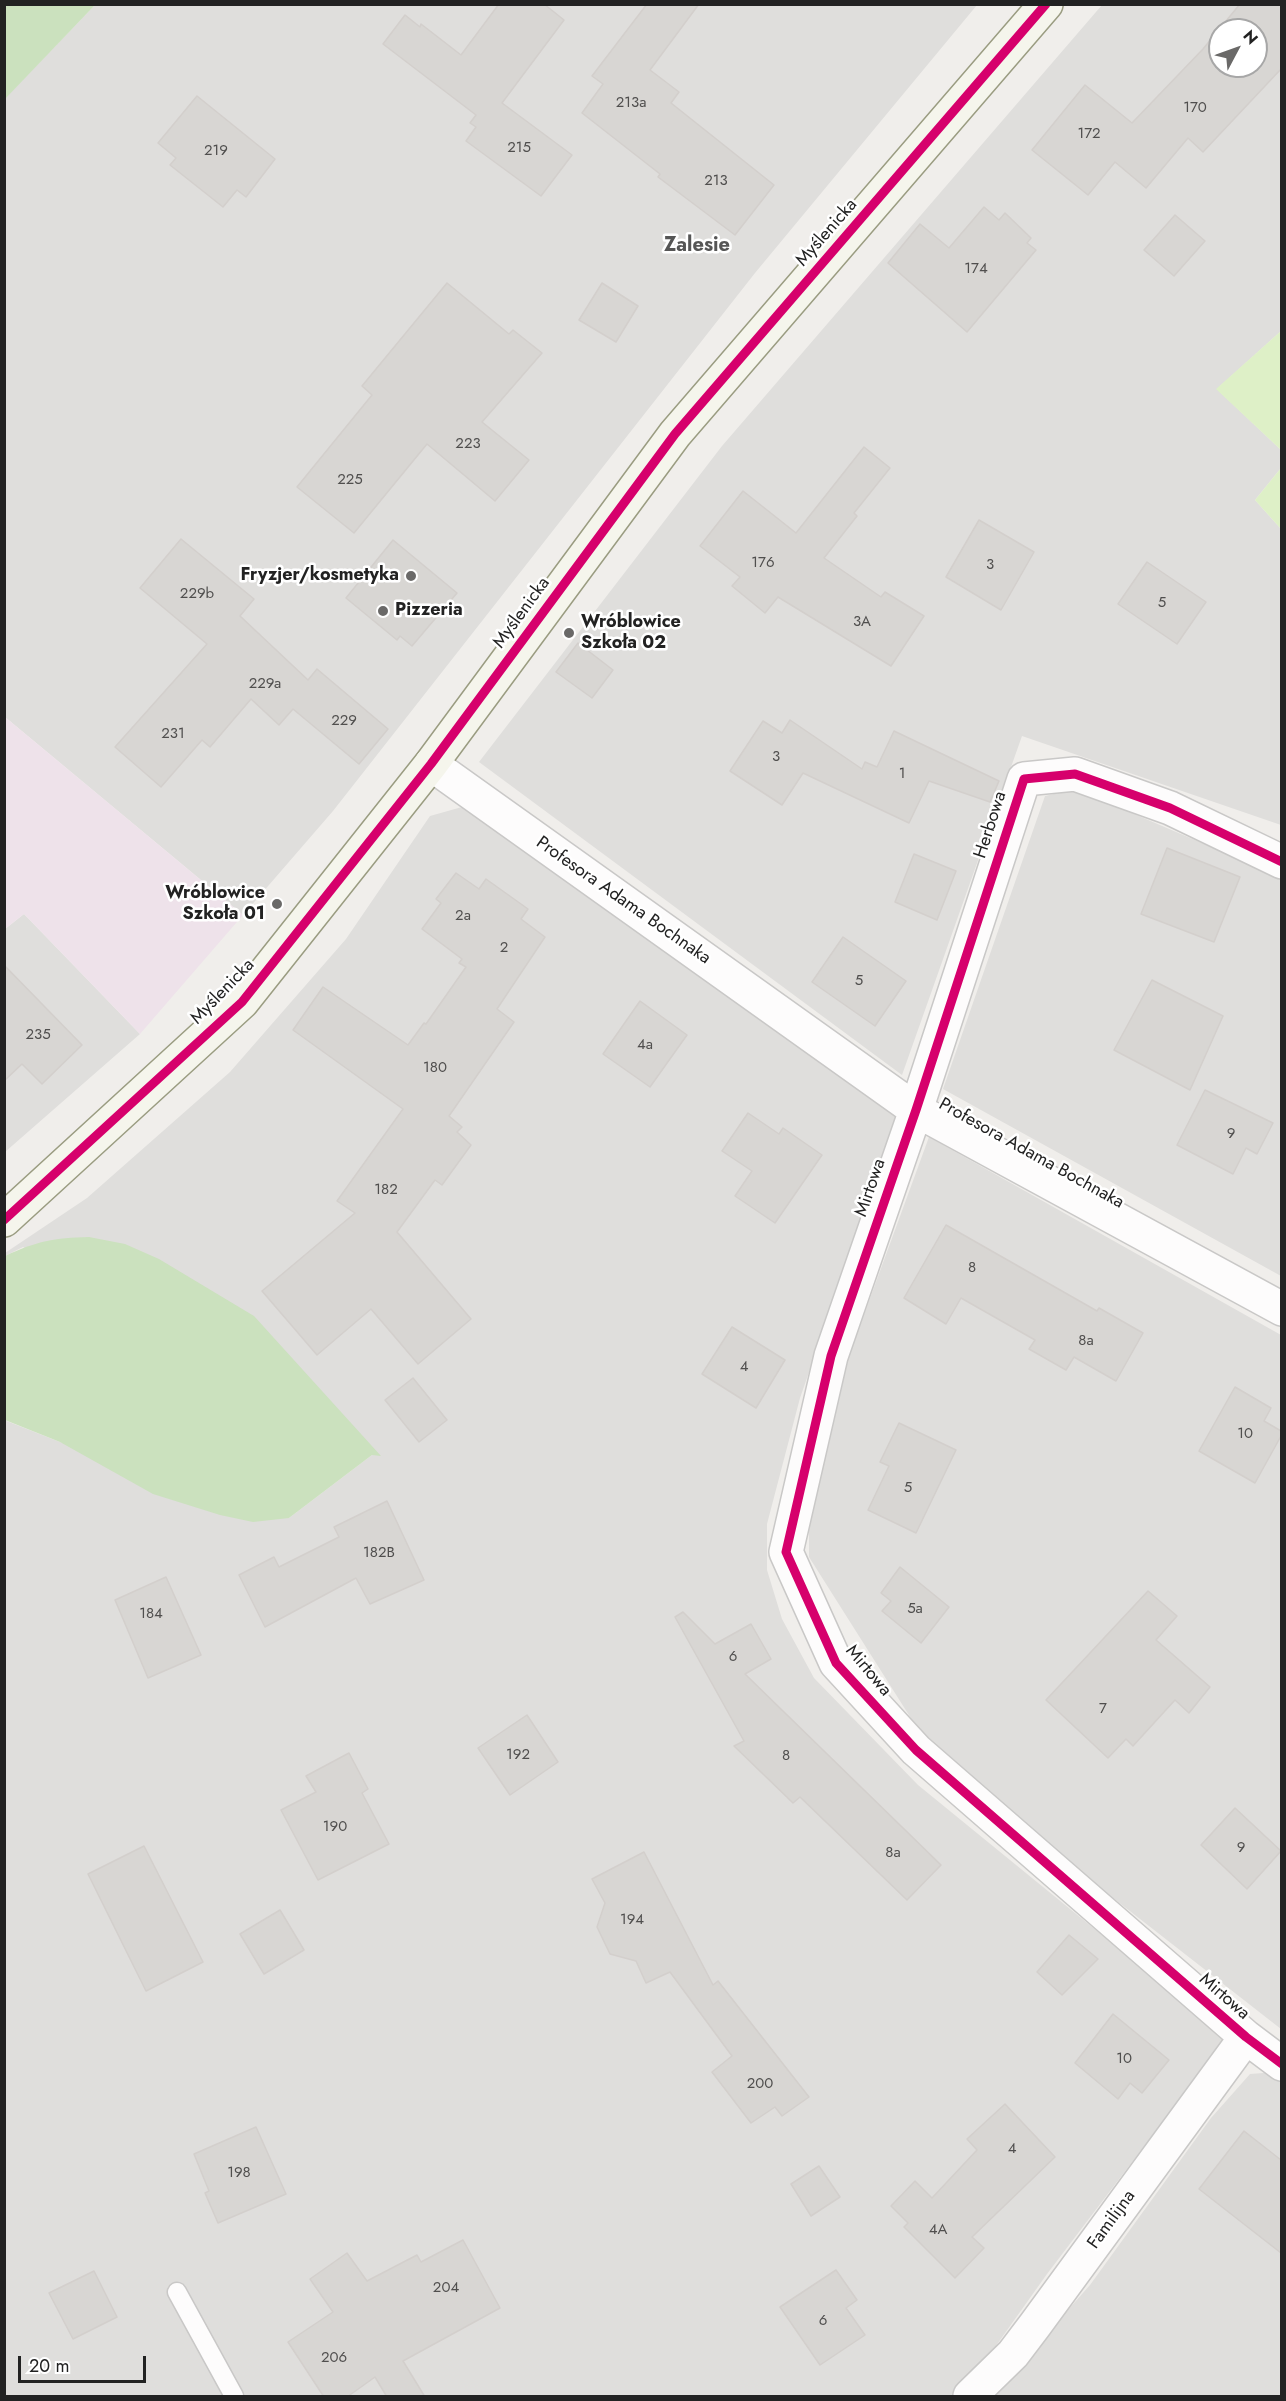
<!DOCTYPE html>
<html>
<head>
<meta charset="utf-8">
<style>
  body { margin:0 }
  #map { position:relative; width:1286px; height:2401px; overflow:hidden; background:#f0eeeb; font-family:Jost,sans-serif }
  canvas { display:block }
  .frame { position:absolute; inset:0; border:6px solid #222; pointer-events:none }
  .north { position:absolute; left:1208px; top:18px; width:60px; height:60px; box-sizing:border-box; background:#fff; border:2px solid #a7a7a7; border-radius:50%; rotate:49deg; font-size:16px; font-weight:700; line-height:24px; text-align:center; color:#222 }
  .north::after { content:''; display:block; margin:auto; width:21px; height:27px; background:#6a6968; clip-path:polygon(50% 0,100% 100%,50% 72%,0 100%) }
  .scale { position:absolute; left:18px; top:2356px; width:128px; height:27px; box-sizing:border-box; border:3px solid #222; border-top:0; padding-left:8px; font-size:18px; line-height:21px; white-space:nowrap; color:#222; -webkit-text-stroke:4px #fff; paint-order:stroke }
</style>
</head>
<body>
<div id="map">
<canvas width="1286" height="2401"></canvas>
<div class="frame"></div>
<div class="north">N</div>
<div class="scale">20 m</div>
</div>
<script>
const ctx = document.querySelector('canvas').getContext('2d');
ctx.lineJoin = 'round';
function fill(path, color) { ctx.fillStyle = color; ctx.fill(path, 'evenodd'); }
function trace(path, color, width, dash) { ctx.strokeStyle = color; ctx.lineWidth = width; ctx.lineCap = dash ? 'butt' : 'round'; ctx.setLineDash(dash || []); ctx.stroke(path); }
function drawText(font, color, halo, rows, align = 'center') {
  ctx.font = font + ' Jost,sans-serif'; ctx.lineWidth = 5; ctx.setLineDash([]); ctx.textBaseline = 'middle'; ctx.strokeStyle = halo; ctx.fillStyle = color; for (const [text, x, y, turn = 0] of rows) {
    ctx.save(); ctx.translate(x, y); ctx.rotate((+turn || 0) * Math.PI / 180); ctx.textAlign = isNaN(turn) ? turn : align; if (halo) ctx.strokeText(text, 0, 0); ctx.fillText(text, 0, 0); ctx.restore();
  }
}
fill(new Path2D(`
  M95,5H977L755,273L333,811L243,915L5,717L4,99Z
  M1102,5H1281V331L1217,389L1281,450V468L1255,500L1281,529V825L1022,736L902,1075L479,762L722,446ZM1220,30H1256V66H1220Z
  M1076,789L1281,877V1276L943,1089L1045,796Z
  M462,807L898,1117L800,1398L767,1524V1570L782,1619L814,1678L918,1785L1227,2037L1047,2274L978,2371L953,2396H5L4,1420L60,1442L289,1518L372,1455L23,1247L5,1256V1253L87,1198L230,1072L346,939L430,816Z
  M24,914L140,1034L5,1152V929Z
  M929,1137L1281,1335V2029L1058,1855L919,1731L809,1557V1485L842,1375Z
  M1277,2072L1281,2076V2396H992L1090,2285L1211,2118L1250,2074Z`), '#dfdedc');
fill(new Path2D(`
  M5,717L243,915L140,1034L24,914L5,929Z`), '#eee2ea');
fill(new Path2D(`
  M1281,331V450L1216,389Z
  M1281,468V529L1255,500Z`), '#def0c7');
fill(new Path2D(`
  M5,4L95,5L5,99L4,5Z
  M89,1237L125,1244L159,1259L254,1316L381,1456L372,1455L289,1518L253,1522L220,1515L153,1494L60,1442L5,1420V1256C37,1241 54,1238 89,1237Z`), '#cbe1be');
const building = new Path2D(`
  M499,4H544L564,20L502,103L572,155L541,196L466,141L476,127L470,123L476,115L383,44L405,15L420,27L421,24L461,55Z
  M647,4H699L650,70L679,92L671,103L774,185L735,235L658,177L660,174L582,113L603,84L592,76Z
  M1240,4H1281V69L1203,152L1188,138L1146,188L1115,162L1088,195L1032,150L1085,85L1132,123L1203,49ZM1220,30H1256V66H1220Z
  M197,96L275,159L246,197L237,190L223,207L170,165L176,158L158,143Z
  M984,207L999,220L1005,213L1031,238L1027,243L1036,250L967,332L888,263L920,224L949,248Z
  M1175,215L1205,241L1174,276L1144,250Z
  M447,283L509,334L513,330L542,353L482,422L529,460L495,501L427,444L354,533L297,487L372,395L362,386Z
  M602,283L638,306L616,342L579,320Z
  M864,447L890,468L854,513L857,516L824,558L881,597L885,592L924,616L891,666L778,597L765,613L732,586L740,577L700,546L743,491L796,533Z
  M979,520L1034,552L1001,610L946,577Z
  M181,539L254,599L240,616L308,680L317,669L388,729L359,764L293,709L279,725L251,699L210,747L202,740L161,787L115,747L207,644L140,588Z
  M393,540L457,593L412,646L400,636L397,640L346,598Z
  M1147,562L1206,602L1177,644L1118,604Z
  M578,643L613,670L592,698L556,672Z
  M790,720L862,769L865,762L877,767L894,731L999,781L990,802L929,781L909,823L803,773L782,805L730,771L763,721L782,733Z
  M1167,848L1240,877L1214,942L1141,914Z
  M914,854L956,871L937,920L895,902Z
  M456,873L479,889L486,879L528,909L521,919L545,937L497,1009L514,1022L449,1116L462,1127L457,1132L471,1145L442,1185L435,1180L397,1232L471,1319L418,1364L371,1309L317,1355L262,1291L355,1213L337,1201L403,1109L293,1030L323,987L408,1045L424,1023L426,1024L466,967L459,963L462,959L422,929L441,903L436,899Z
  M843,937L906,981L875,1026L812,982Z
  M4,965L82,1045L42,1084L22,1064L4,1081Z
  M1152,980L1223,1016L1190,1090L1114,1050Z
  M640,1001L687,1035L650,1087L603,1054Z
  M1205,1090L1273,1123L1257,1154L1246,1148L1233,1174L1177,1145Z
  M748,1113L779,1134L783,1128L822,1155L775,1223L735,1196L752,1171L722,1151Z
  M946,1225L1097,1311L1099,1308L1143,1333L1116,1381L1074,1357L1066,1370L1029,1349L1035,1340L961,1298L946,1324L904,1298Z
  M732,1327L785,1360L756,1408L702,1374Z
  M413,1378L447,1420L419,1442L385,1400Z
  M1235,1387L1271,1408L1264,1421L1281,1431V1436L1255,1483L1199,1451Z
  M899,1423L956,1450L916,1533L868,1510L889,1466L880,1462Z
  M387,1501L424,1580L370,1604L356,1578L265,1627L239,1575L274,1557L279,1567L339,1537L334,1527Z
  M900,1567L949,1607L921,1643L882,1611L891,1601L881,1593Z
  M166,1577L201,1655L148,1678L115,1600Z
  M1148,1591L1177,1616L1156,1640L1210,1687L1189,1713L1175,1700L1133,1746L1126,1739L1108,1758L1046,1700Z
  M683,1612L715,1644L751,1624L771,1659L745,1674L941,1865L907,1900L800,1797L793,1803L734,1746L744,1741L675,1617Z
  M527,1715L558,1762L510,1795L478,1748Z
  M349,1753L368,1789L362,1793L389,1844L318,1880L281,1810L316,1792L306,1776Z
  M1235,1808L1281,1851L1247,1889L1201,1845Z
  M144,1846L203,1962L146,1991L88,1874Z
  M644,1852L713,1985L718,1981L809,2097L782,2116L775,2107L751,2123L712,2072L732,2056L670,1972L646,1983L636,1961L610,1954L597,1927L605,1903L592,1879Z
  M280,1910L304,1950L264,1974L240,1934Z
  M1069,1935L1098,1959L1062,1995L1037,1972Z
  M1113,2014L1169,2060L1142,2093L1130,2083L1118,2099L1075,2063Z
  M1005,2104L1055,2157L972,2237L984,2248L955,2278L904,2227L908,2223L891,2206L915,2181L932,2198L977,2150L967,2139Z
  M256,2127L286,2194L218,2223L205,2193L209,2191L194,2154Z
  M1244,2131L1281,2160V2253L1199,2189Z
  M819,2166L840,2197L811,2216L791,2184Z
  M463,2240L500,2308L403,2361L425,2397H387L375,2377L347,2397H324L288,2342L333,2312L310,2279L347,2253L367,2281L417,2255L421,2262Z
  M836,2270L857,2300L846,2308L865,2335L820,2365L780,2307Z
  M94,2271L117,2317L73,2339L49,2293Z`);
fill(building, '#d8d6d3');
trace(building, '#d3cfcc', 1.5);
const lane = new Path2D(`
  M177,2292L234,2396`);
const street = new Path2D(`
  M431,764L916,1110L1282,1309
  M1282,862L1170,808L1075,774L1024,779L916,1110L831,1356L786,1552L836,1663L916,1750L1246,2037L1282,2064
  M970,2396L1013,2354L1035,2325L1246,2037`);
const secondary = new Path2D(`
  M4,1220L242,1002L431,764L675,434L1046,4`);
trace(lane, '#c9c8c7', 21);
trace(street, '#c9c8c7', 36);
trace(secondary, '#9a9c81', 36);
trace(lane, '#fdfcfc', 18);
trace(street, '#fdfcfc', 33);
trace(secondary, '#f5f5ec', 33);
trace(new Path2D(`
  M1282,862L1170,808L1075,774L1024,779L916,1110L831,1356L786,1552L836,1663L916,1750L1246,2037L1282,2064
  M4,1220L242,1002L431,764L675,434L1046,4`), '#d6006c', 9);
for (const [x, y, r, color] of [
  [411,576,6,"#6a6968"],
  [383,611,6,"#6a6968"],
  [569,633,6,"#6a6968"],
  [277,904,6,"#6a6968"]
]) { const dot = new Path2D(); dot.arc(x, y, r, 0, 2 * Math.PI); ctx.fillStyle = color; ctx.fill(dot); trace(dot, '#fff', 2); }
drawText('15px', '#504f4e', null, [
  ["213a",631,103],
  ["170",1195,108],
  ["172",1089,134],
  ["215",519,148],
  ["219",216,151],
  ["213",716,181],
  ["174",976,269],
  ["223",468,444],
  ["225",350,480],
  ["176",763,563],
  ["3",990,565],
  ["229b",197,594],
  ["5",1162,603],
  ["3A",862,622],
  ["229a",265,684],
  ["229",344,721],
  ["231",173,734],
  ["3",776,757],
  ["1",902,774],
  ["2a",463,916],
  ["2",504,948],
  ["5",859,981],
  ["235",38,1035],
  ["4a",645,1045],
  ["180",435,1068],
  ["9",1231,1134],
  ["182",386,1190],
  ["8",972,1268],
  ["8a",1086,1341],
  ["4",744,1367],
  ["10",1245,1434],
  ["5",908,1488],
  ["182B",379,1553],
  ["5a",915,1609],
  ["184",151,1614],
  ["6",733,1657],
  ["7",1103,1709],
  ["192",518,1755],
  ["8",786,1756],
  ["190",335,1827],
  ["9",1241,1848],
  ["8a",893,1853],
  ["194",632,1920],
  ["10",1124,2059],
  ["200",760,2084],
  ["4",1012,2149],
  ["198",239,2173],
  ["4A",938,2230],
  ["204",446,2288],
  ["6",823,2321],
  ["206",334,2358]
]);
drawText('18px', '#222', '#fff', [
  ["Myślenicka",827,233,-49],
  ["Myślenicka",522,613,-54],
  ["Herbowa",991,825,-72],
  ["Profesora Adama Bochnaka",623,901,35],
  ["Myślenicka",223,992,-46],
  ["Profesora Adama Bochnaka",1031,1154,29],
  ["Mirtowa",871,1188,-71],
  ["Mirtowa",868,1671,50],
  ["Mirtowa",1224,1997,41],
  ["Familijna",1112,2220,-54]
]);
drawText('bold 18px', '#222', '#fff', [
  ["Fryzjer/kosmetyka",399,576],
  ["Pizzeria",395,611,"left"],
  ["Wróblowice",581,623,"left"],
  ["Szkoła 02",581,644,"left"],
  ["Wróblowice",265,894],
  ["Szkoła 01",265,915]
], 'right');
drawText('bold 20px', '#555', '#fff', [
  ["Zalesie",697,246]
]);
</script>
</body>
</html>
